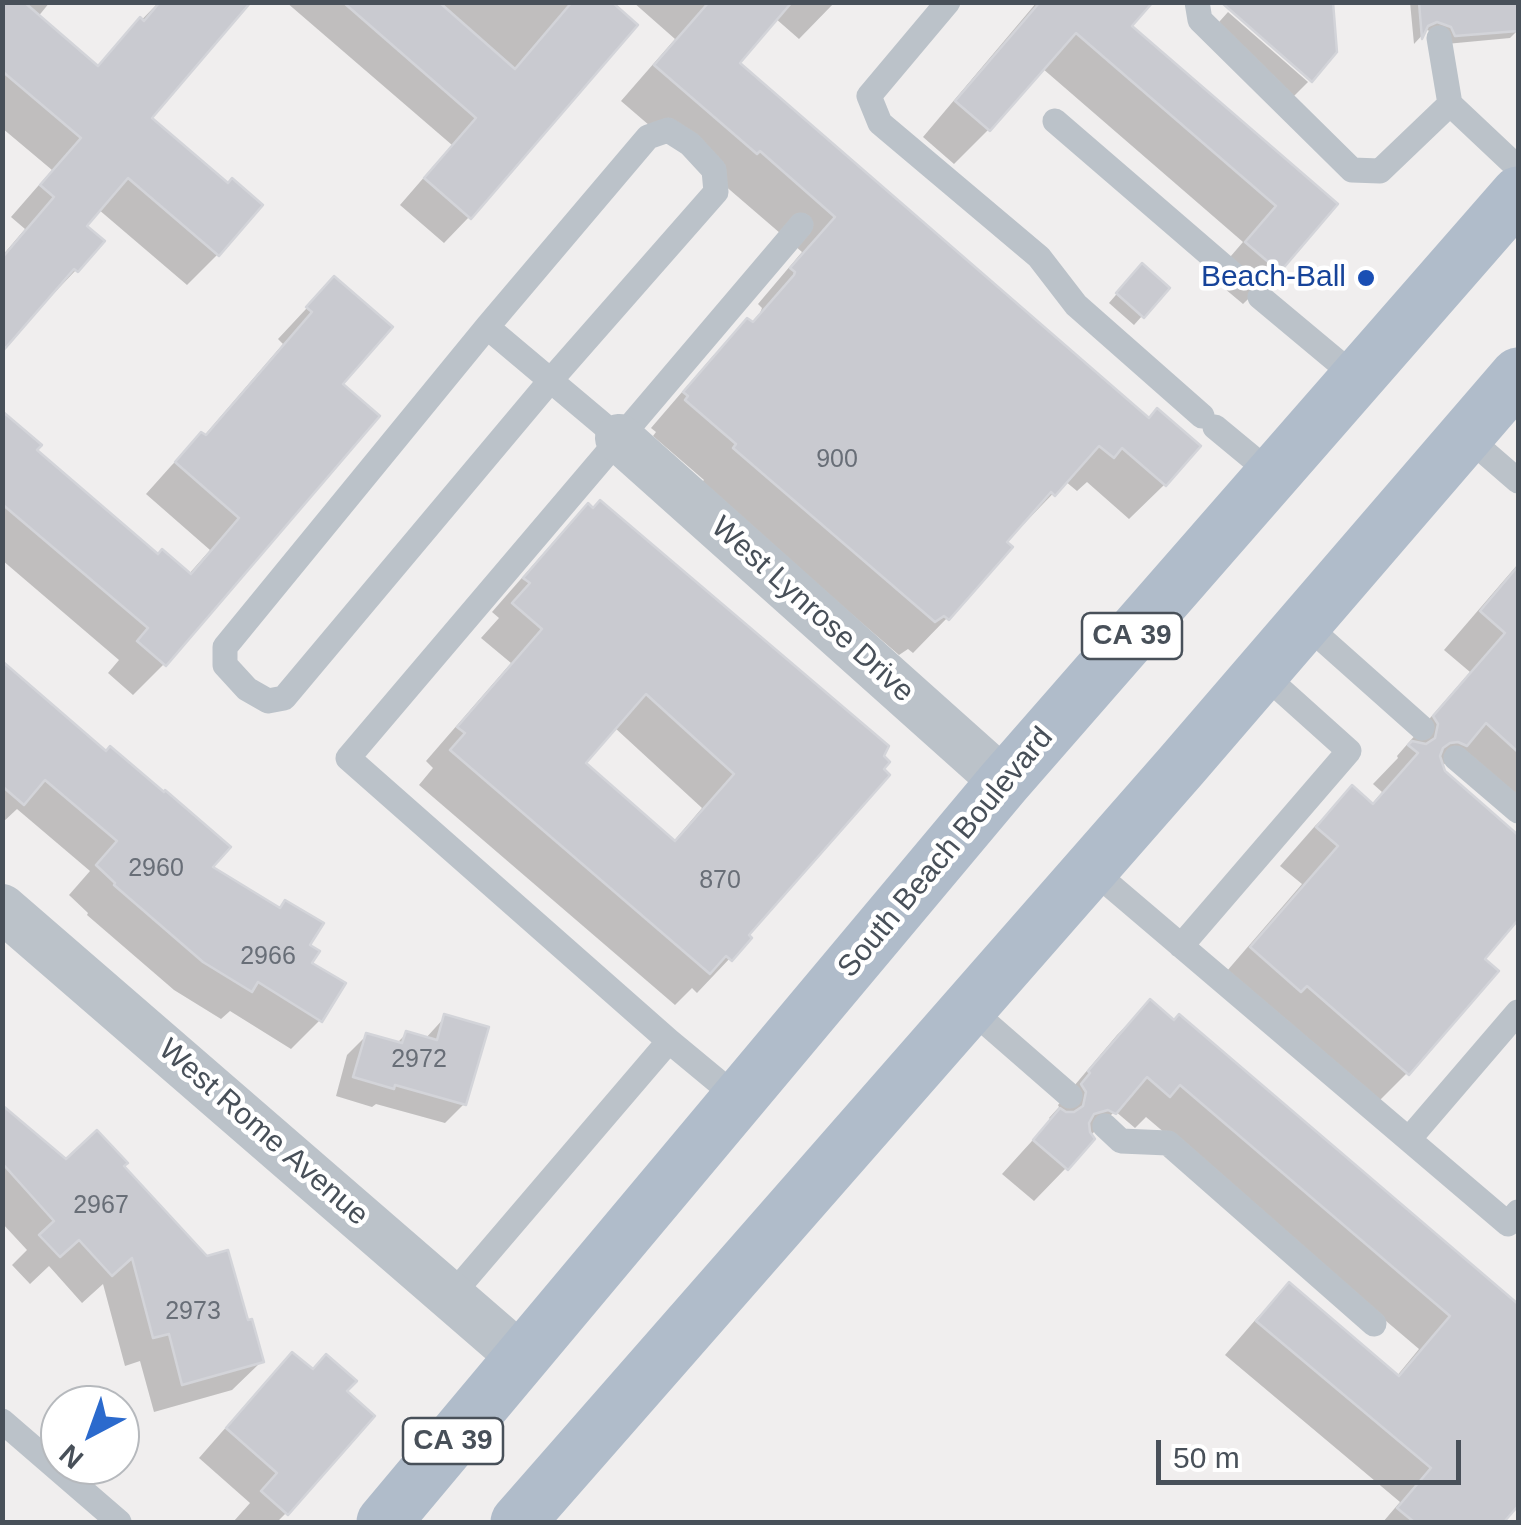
<!DOCTYPE html>
<html>
<head>
<meta charset="utf-8">
<style>
  body { margin:0 }
  #map { position:relative; width:1521px; height:1525px; overflow:hidden; background:#f0eeee; font-family:Helvetica,sans-serif }
  canvas { display:block }
  .frame { position:absolute; inset:0; border:5px solid #485059; pointer-events:none }
  .north { position:absolute; left:40px; top:1385px; width:100px; height:100px; box-sizing:border-box; background:#fff; border:2px solid #b6b9bd; border-radius:50%; rotate:221deg; font-size:28px; font-weight:700; line-height:40px; text-align:center; color:#485059 }
  .north::after { content:''; display:block; margin:auto; width:35px; height:45px; background:#2b6acd; clip-path:polygon(50% 0,100% 100%,50% 72%,0 100%) }
  .scale { position:absolute; left:1156px; top:1440px; width:305px; height:45px; box-sizing:border-box; border:5px solid #485059; border-top:0; padding-left:12px; font-size:30px; line-height:35px; white-space:nowrap; color:#485059; -webkit-text-stroke:8px #fff; paint-order:stroke }
</style>
</head>
<body>
<div id="map">
<canvas width="1521" height="1525"></canvas>
<div class="frame"></div>
<div class="north">N</div>
<div class="scale">50 m</div>
</div>
<script>
const ctx = document.querySelector('canvas').getContext('2d');
ctx.lineJoin = 'round';
function fill(path, color) { ctx.fillStyle = color; ctx.fill(path, 'evenodd'); }
function trace(path, color, width, dash) { ctx.strokeStyle = color; ctx.lineWidth = width; ctx.lineCap = dash ? 'butt' : 'round'; ctx.setLineDash(dash || []); ctx.stroke(path); }
function drawText(font, color, halo, rows, align = 'center') {
  ctx.font = font + ' Helvetica,sans-serif'; ctx.lineWidth = 9; ctx.setLineDash([]); ctx.textBaseline = 'middle'; ctx.strokeStyle = halo; ctx.fillStyle = color; for (const [text, x, y, turn = 0] of rows) {
    ctx.save(); ctx.translate(x, y); ctx.rotate((+turn || 0) * Math.PI / 180); ctx.textAlign = isNaN(turn) ? turn : align; if (halo) ctx.strokeText(text, 0, 0); ctx.fillText(text, 0, 0); ctx.restore();
  }
}
fill(new Path2D(`
  M2,2H50L37,18L96,67L159,2H236L148,118L227,186L260,205L217,255L187,285L98,209L84,226L76,270L2,348V256L25,229L11,217L52,170L2,128Z
  M286,2H608L469,217L444,243L400,205L452,145Z
  M633,2H835L799,39L775,18L736,63L1148,421L1197,446L1164,485L1129,519L1087,482L1077,491L1065,481L1019,529L1017,527L947,618L913,653L908,649L899,655L700,484L704,480L653,436L656,432L651,428L713,356L748,321L750,324L760,313L762,308L758,304L802,252L723,184L721,187L621,101L675,39Z
  M1037,2H1150L1129,27L1335,205L1278,270L1243,304L1212,278L1243,242L1042,68L988,130L954,164L923,137Z
  M1410,2H1517L1518,30L1510,38L1446,44L1442,36L1427,30L1414,44Z
  M1228,12L1308,82L1281,109L1203,40Z
  M1133,275L1142,316L1134,325L1109,303Z
  M334,279L340,384L376,416L164,664L133,695L108,673L119,660L2,560V414L34,450L158,557L188,575L210,550L146,494L171,466L201,435L203,437L283,344L278,339Z
  M588,507L886,747L746,935L749,938L697,993L692,988L675,1005L419,785L433,768L426,761L511,663L481,638L499,618L492,612L555,540ZM614,727L702,808L673,842L582,763Z
  M1518,564V810L1448,760L1441,768L1442,773L1518,839V916L1481,959L1407,1073L1370,1110L1214,986L1302,884L1280,866L1315,826L1352,789L1371,805L1382,792L1373,784L1398,758L1397,756L1470,672L1444,650Z
  M2,670L209,868L307,945L320,1020L291,1049L230,1011L221,1019L174,990L87,915L88,913L69,895L90,871L17,809L2,823Z
  M1150,1002L1174,1023L1179,1018L1518,1307V1501L1500,1522H1383L1400,1502L1225,1355L1257,1318L1289,1285L1396,1377L1419,1349L1146,1117L1135,1128L1115,1111L1090,1136L1066,1168L1034,1201L1002,1174L1051,1120L1049,1118L1059,1107L1058,1105L1117,1035Z
  M445,1017L464,1104L445,1123L376,1104L372,1107L336,1096L347,1055L367,1035L396,1044L406,1034L425,1039Z
  M2,1108L66,1162L121,1166L261,1362L232,1390L154,1412L140,1361L125,1366L103,1284L82,1303L49,1266L30,1284L12,1265L27,1250L2,1223Z
  M293,1355L343,1391L286,1513L277,1522H236L234,1521L250,1503L199,1458L264,1384Z`), '#0003');
const building = new Path2D(`
  M2,2H24L98,66L140,17L144,21L160,2H251L152,118L228,183L232,178L263,205L219,256L128,178L87,226L105,241L78,272L74,269L2,352V258L54,197L40,185L81,138L2,71Z
  M343,2H439L515,69L572,2H612L638,25L471,219L424,178L476,118Z
  M709,2H792L740,63L1149,418L1157,408L1201,446L1166,486L1122,448L1114,458L1099,446L1055,496L1051,492L1007,542L1013,547L949,620L944,616L935,622L733,448L736,444L685,400L688,396L683,392L747,318L753,322L794,275L795,272L790,268L835,217L760,151L757,154L654,65Z
  M1040,2H1153L1132,26L1338,204L1280,272L1245,242L1276,206L1076,33L990,131L955,101Z
  M1221,2H1333L1337,52L1312,82Z
  M1419,2H1518V31L1455,36L1451,27L1437,22L1428,26L1422,39Z
  M1142,263L1170,288L1144,318L1116,293Z
  M334,276L393,327L343,384L380,416L166,666L137,641L148,628L2,504V411L42,445L37,450L158,554L162,549L191,574L239,518L175,462L201,432L206,435L312,312L306,307Z
  M600,500L889,746L884,756L890,762L884,769L890,775L749,935L752,938L732,961L726,956L710,974L450,750L465,733L457,727L542,629L512,603L530,583L523,578L588,503L593,508ZM646,694L734,774L675,841L586,763Z
  M1518,566V752L1486,723L1467,746L1458,742L1450,743L1443,748L1440,756L1445,771L1518,835V920L1485,959L1499,971L1409,1075L1307,986L1301,992L1250,947L1338,846L1316,827L1352,785L1373,804L1418,753L1408,745L1412,741L1426,744L1435,738L1438,724L1433,716L1505,633L1480,611Z
  M2,661L106,751L110,746L164,792L165,790L231,847L213,867L280,908L285,900L324,923L310,945L320,951L312,963L346,983L322,1022L258,982L252,992L203,962L114,885L115,883L96,865L117,841L45,780L24,805L2,786Z
  M1150,999L1174,1020L1179,1014L1518,1304V1506L1504,1522H1414L1397,1508L1431,1468L1256,1321L1289,1282L1399,1376L1450,1316L1180,1085L1170,1097L1147,1077L1116,1114L1108,1110L1094,1114L1089,1123L1090,1132L1095,1139L1068,1170L1033,1140L1060,1108L1066,1112H1074L1083,1106L1086,1092L1081,1084L1090,1073L1088,1071Z
  M444,1014L489,1027L466,1105L395,1085L394,1089L353,1077L366,1033L402,1043L406,1031L437,1040Z
  M2,1105L66,1159L97,1130L128,1163L124,1166L207,1256L228,1250L248,1320L252,1319L264,1362L182,1385L169,1334L153,1338L132,1258L112,1276L79,1240L60,1257L39,1235L54,1221L2,1163Z
  M292,1352L313,1369L326,1354L357,1381L347,1391L375,1416L288,1515L261,1491L277,1473L226,1428Z`);
fill(building, '#c9cad0');
trace(building, '#d3d4d9', 2.5);
trace(new Path2D(`
  M948,2L869,96L880,123L1039,257L1076,305L1202,416
  M1197,2L1200,20L1352,170L1380,171L1450,104
  M1439,38L1450,104L1518,168
  M1055,121L1236,277
  M668,130L690,144L714,170L716,192L550,381L284,698L268,701L247,689L225,665V647L487,327L648,137Z
  M1260,297L1357,378
  M487,327L619,438
  M1215,427L1273,475
  M1466,436L1518,481
  M1304,623L1422,728
  M1456,758L1518,811
  M1091,869L1508,1224L1518,1212
  M1181,946L1349,751L1261,672
  M969,1008L1070,1096
  M739,1099L669,1041L348,758L801,225
  M1105,1126L1121,1141L1168,1143L1374,1324
  M1409,1139L1518,1012
  M451,1296L669,1041
  M2,1421L119,1522`), '#bbc2c9', 25);
trace(new Path2D(`
  M619,438L1004,782
  M2,908L523,1359`), '#bbc2c9', 48);
trace(new Path2D(`
  M384,1522L1004,782L1518,194
  M518,1522L1181,766L1518,375`), '#b0bcca', 55);
for (const [x, y, r, color] of [
  [1366,278,10,"#1a4fb4"]
]) { const dot = new Path2D(); dot.arc(x, y, r, 0, 2 * Math.PI); ctx.fillStyle = color; ctx.fill(dot); trace(dot, '#fff', 4); }
drawText('25px', '#686e77', null, [
  ["900",837,460],
  ["2960",156,869],
  ["870",720,881],
  ["2966",268,957],
  ["2972",419,1060],
  ["2967",101,1206],
  ["2973",193,1312]
]);
for (const [x, y, w] of [
  [1132,636,100],
  [453,1441,100]
]) { const box = new Path2D(); box.roundRect(x - w / 2, y - 23, w, 46, 8); ctx.fillStyle = '#fff'; ctx.fill(box); trace(box, '#485059', 2.5); }
drawText('bold 28px', '#485059', null, [
  ["CA 39",1132,636],
  ["CA 39",453,1441]
]);
drawText('30px', '#164399', '#fff', [
  ["Beach-Ball",1346,278]
], 'right');
drawText('30px', '#485059', '#fff', [
  ["West Lynrose Drive",812,610,42],
  ["South Beach Boulevard",946,853,-50],
  ["West Rome Avenue",263,1133,41]
]);
</script>
</body>
</html>
